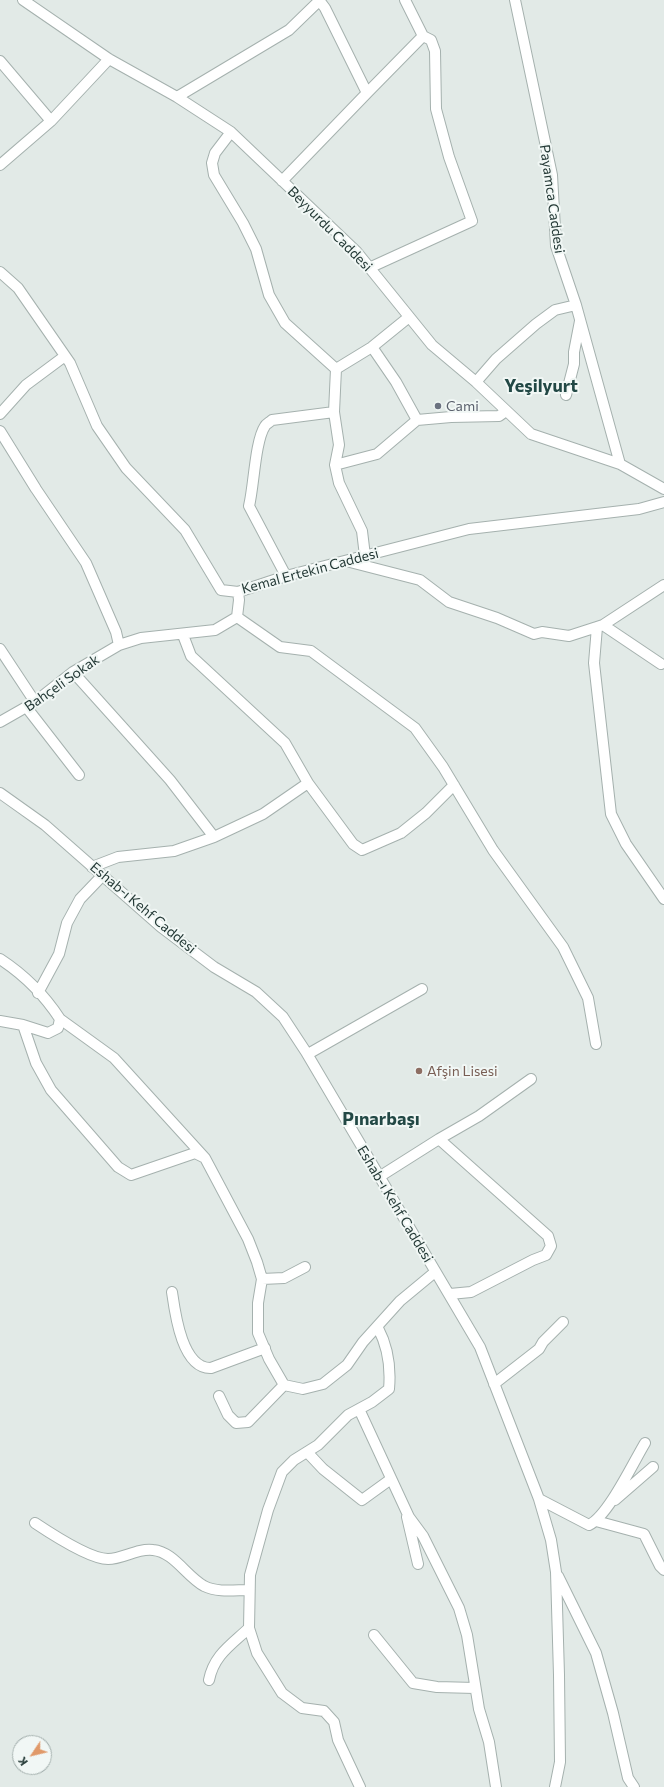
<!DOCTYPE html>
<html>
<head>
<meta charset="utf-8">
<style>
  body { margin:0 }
  #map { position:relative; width:664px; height:1787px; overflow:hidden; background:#e2eae7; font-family:Commissioner,sans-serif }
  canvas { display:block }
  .north { position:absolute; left:12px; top:1735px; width:40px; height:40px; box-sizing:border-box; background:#f1f7f5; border:1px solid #9faba9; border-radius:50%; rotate:235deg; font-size:11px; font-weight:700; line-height:16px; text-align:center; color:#243936 }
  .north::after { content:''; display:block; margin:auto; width:14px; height:18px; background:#e09969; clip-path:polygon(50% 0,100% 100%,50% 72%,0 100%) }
</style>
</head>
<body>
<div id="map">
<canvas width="664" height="1787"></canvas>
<div class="north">K</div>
</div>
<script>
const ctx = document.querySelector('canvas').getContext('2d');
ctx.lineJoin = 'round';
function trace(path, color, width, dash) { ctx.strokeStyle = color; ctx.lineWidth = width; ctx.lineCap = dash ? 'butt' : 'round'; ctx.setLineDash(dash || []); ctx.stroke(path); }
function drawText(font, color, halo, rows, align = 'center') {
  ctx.font = font + ' Commissioner,sans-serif'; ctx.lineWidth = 4; ctx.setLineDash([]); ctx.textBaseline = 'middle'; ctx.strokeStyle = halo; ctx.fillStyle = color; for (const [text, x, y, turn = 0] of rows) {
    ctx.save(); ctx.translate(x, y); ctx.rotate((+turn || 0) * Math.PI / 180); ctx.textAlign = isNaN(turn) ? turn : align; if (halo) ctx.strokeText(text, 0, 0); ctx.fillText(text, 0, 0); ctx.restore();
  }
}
const minor = new Path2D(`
  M23,0L109,59L177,97L231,132L356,251L432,345L476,382L531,434L620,464L664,489
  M515,0L552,175L556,246L576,305L620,464
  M0,61L51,121
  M367,93L423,36L405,0
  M177,97L289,30L320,0
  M231,132L215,153L212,163L214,175L243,223L256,249L269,295L285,323L336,369L334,412L339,445L335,465L339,483L362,531L365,556
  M0,165L51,121L109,59
  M282,181L367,93L325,8L319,0
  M369,268L472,221L449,157L436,109L435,51L431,40L423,36
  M0,272L18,288L70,363L97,426L126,468L185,530L221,590L238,592L286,576L469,529L639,509L664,502
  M372,347L396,382L417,420
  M336,369L372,347L409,317
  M476,382L496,359L536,324L555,310L576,305
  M566,395L574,364V352L580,321
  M0,414L26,385L65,356
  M0,431L36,489L86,563L116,632L119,645
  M335,465L377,454L417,420L451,417L499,416L506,411
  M346,561L420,580L449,602L497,618L534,634L542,632L569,636L603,625L664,585
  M286,576L249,506C254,486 255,441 265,426C266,424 270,422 272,420L334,412
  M237,617L280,647L311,651L415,728L443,767L493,850L563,947L588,998L596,1044
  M603,625L661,664
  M597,627L594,663L611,814L626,844L664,899
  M0,649L35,702
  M73,672L170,780L214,837
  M27,708L79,775
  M0,722L35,702L73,672L119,645L141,638L215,630L237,617L239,600L238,592
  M308,783L353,844L362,850L401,833L426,813L454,785
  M0,793L45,825L161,927L214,967L256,992L283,1017L306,1052L480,1347L539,1499L551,1540L556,1572L559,1675L560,1762L555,1787
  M92,867L118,857L174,851L214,837L263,814L308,783L285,743L191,656L183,635
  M0,959C23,974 45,996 60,1019L114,1058L205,1158L248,1239L257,1262L262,1279L258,1303V1333L269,1359L284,1385L303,1389L323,1384L347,1365L363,1342L400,1301L435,1272
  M38,993L59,954L67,923L80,899L102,876
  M0,1021L23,1025L48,1033L58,1028L60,1019
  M23,1025L36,1063L51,1090L118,1167L131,1175L195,1153L203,1157
  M308,1054L422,989
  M439,1139L479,1116L531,1079
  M379,1177L439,1139L548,1236L551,1246L546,1255L533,1260L471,1292L450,1294
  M262,1279L284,1278L305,1267
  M172,1292C175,1313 182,1369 211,1368L265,1348
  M494,1384L539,1349L543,1342L563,1322
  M219,1396L228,1415L236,1423L248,1422L284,1385
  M359,1409L409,1517L423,1536L459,1608L467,1635L479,1709L489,1742L496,1787
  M307,1452L323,1469L362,1500L391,1479
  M539,1499L589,1525C608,1516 633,1463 645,1443
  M615,1500L653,1467
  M407,1517L418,1564
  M596,1521L644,1534L660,1566L664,1570
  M35,1523C50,1533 90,1559 108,1559C123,1559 137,1548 153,1550C174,1552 186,1576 204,1586C218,1593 235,1590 249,1590
  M558,1576L596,1653L613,1713L628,1778L634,1787
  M374,1635L413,1683L437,1687L475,1688
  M209,1680C214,1655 231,1645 249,1628
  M360,1787L338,1740L334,1722L324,1711L302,1708L282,1693L257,1653L249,1628L250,1575L268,1510L282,1472L294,1460L318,1445L348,1415L372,1402L389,1389C391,1367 388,1347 378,1328`);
trace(minor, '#a5b1ae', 12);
trace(minor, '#fff', 10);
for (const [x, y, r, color] of [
  [438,406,4,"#6b7280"],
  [419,1071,4,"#8d6e63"]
]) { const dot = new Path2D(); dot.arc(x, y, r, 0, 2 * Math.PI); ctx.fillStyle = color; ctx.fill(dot); trace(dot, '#f1f7f5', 1.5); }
drawText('14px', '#243936', '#f1f7f5', [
  ["Payamca Caddesi",552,199,82],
  ["Beyyurdu Caddesi",330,229,45],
  ["Kemal Ertekin Caddesi",310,571,-15],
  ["Bahçeli Sokak",62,683,-35],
  ["Eshab-ı Kehf Caddesi",143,908,40],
  ["Eshab-ı Kehf Caddesi",395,1204,59]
]);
drawText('14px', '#5b616d', '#f1f7f5', [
  ["Cami",446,406]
], 'left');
drawText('14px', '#785e54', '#f1f7f5', [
  ["Afşin Lisesi",427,1071]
], 'left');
drawText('bold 18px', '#224845', '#f1f7f5', [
  ["Yeşilyurt",541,386],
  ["Pınarbaşı",381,1119]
]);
</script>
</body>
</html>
